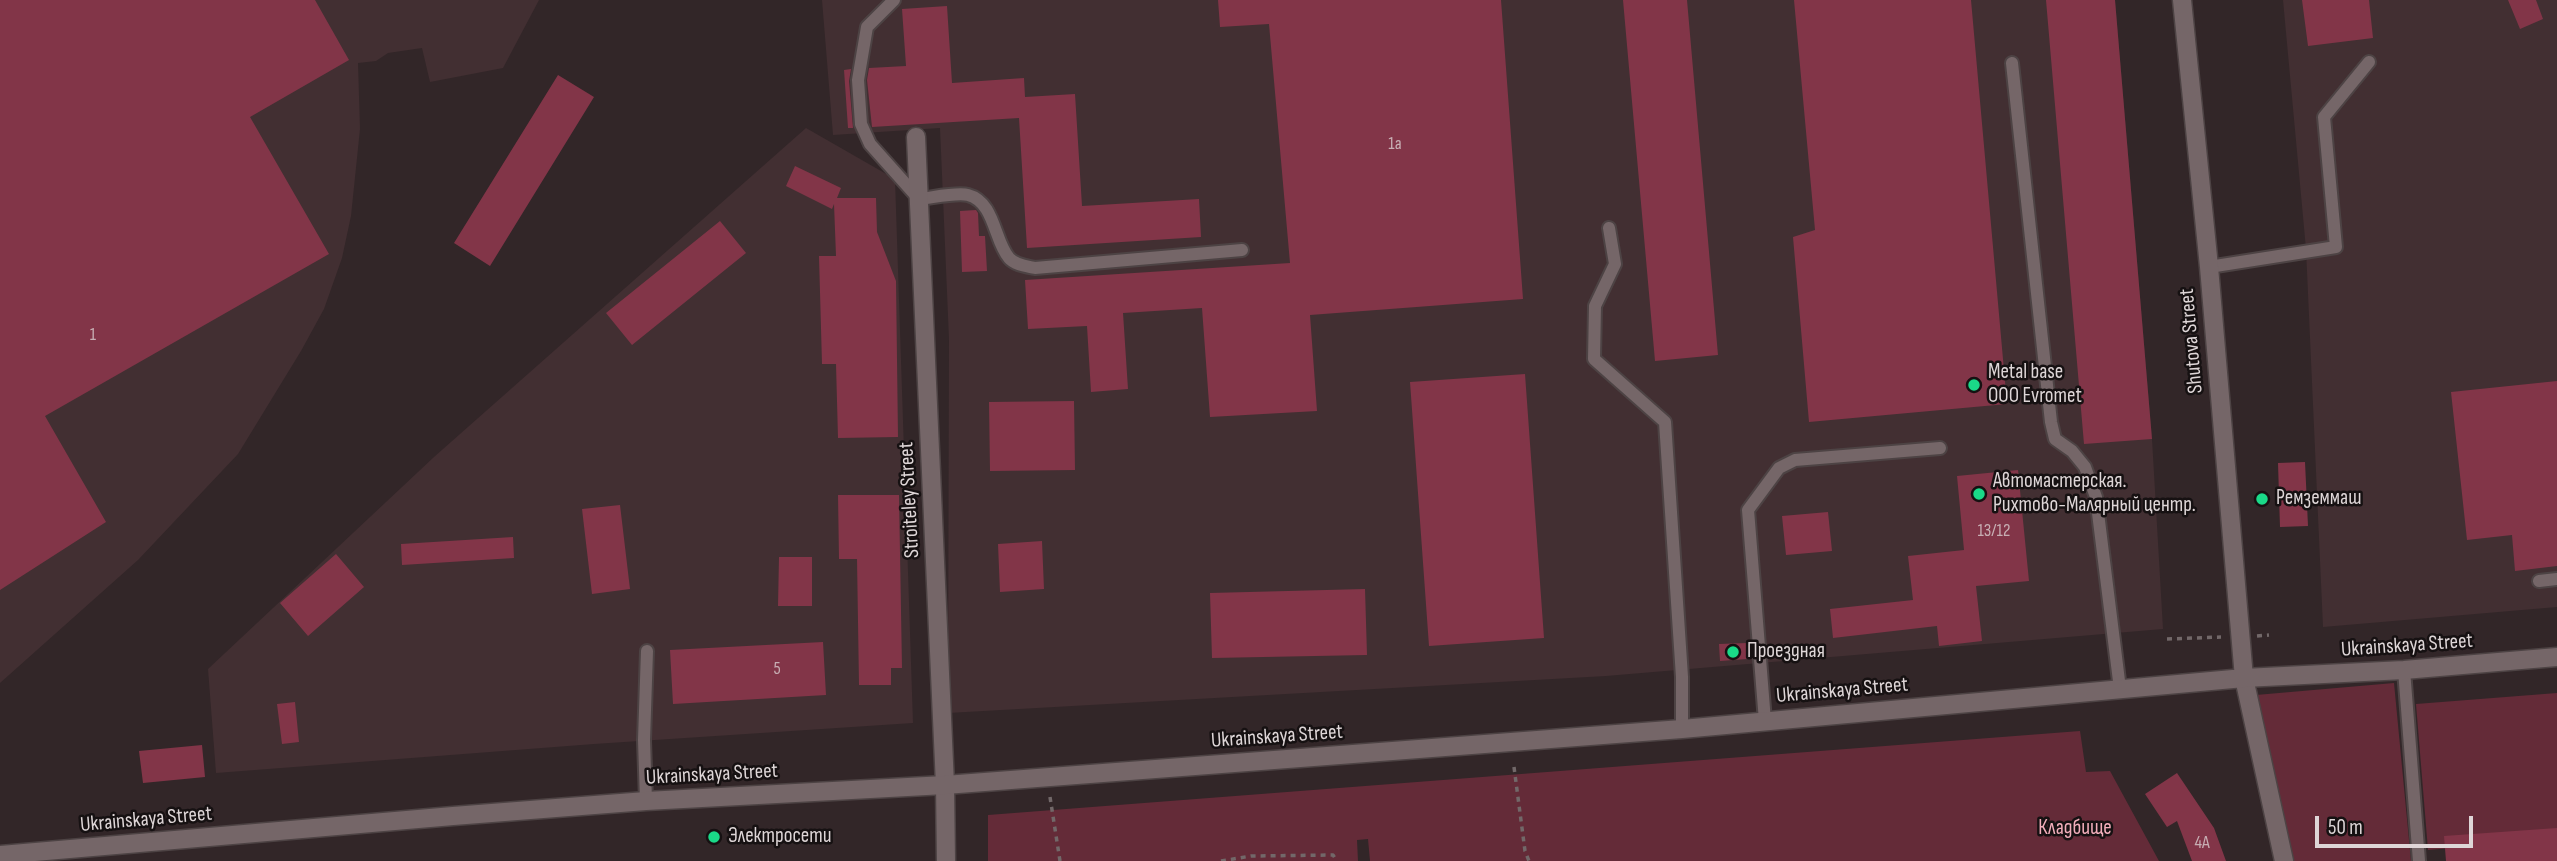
<!DOCTYPE html>
<html>
<head>
<meta charset="utf-8">
<style>
  body { margin:0 }
  #map { position:relative; width:2557px; height:861px; overflow:hidden; background:#322628; font-family:"Sofia Sans Condensed",sans-serif }
  canvas { display:block }
  .scale { position:absolute; left:2315px; top:816px; width:158px; height:32px; box-sizing:border-box; border:4px solid #ded6d7; border-top:0; padding-left:9px; font-size:21px; line-height:24px; white-space:nowrap; color:#ded6d7; -webkit-text-stroke:5px #161112; paint-order:stroke }
</style>
</head>
<body>
<div id="map">
<canvas width="2557" height="861"></canvas>
<div class="scale">50 m</div>
</div>
<script>
const ctx = document.querySelector('canvas').getContext('2d');
ctx.lineJoin = 'round';
function fill(path, color) { ctx.fillStyle = color; ctx.fill(path, 'evenodd'); }
function trace(path, color, width, dash) { ctx.strokeStyle = color; ctx.lineWidth = width; ctx.lineCap = dash ? 'butt' : 'round'; ctx.setLineDash(dash || []); ctx.stroke(path); }
function drawText(font, color, halo, rows, align = 'center') {
  ctx.font = font + ' "Sofia Sans Condensed",sans-serif'; ctx.lineWidth = 5; ctx.setLineDash([]); ctx.textBaseline = 'middle'; ctx.strokeStyle = halo; ctx.fillStyle = color; for (const [text, x, y, turn = 0] of rows) {
    ctx.save(); ctx.translate(x, y); ctx.rotate((+turn || 0) * Math.PI / 180); ctx.textAlign = isNaN(turn) ? turn : align; if (halo) ctx.strokeText(text, 0, 0); ctx.fillText(text, 0, 0); ctx.restore();
  }
}
fill(new Path2D(`
  M0,0H539L503,68L430,82L422,48L388,53L376,61L358,63L360,129L351,216L342,258L324,309L301,351L238,454L138,560L0,683Z
  M822,0H2115L2152,439L2163,629L1606,676L948,713L949,339L940,128L833,135Z
  M2283,0H2557V607L2323,627L2306,249Z
  M806,128L895,179L913,723L594,744L216,773L208,669L434,457Z`), '#422f32');
fill(new Path2D(`
  M2394,683L2411,861H2293L2256,695Z
  M2557,693V839L2428,850L2416,704Z
  M2080,731L2086,772L2110,771L2159,861H1370L1368,839L1357,840L1358,861H988V815Z`), '#642b38');
fill(new Path2D(`
  M0,0H315L349,60L250,117L329,254L45,416L106,522L0,590Z
  M1218,0H1501L1523,299L1310,315L1317,411L1210,417L1202,308L1123,313L1128,389L1091,392L1087,326L1028,329L1025,280L1290,263L1269,24L1220,27Z
  M1623,0H1687L1718,355L1655,361Z
  M1794,0H1971L2007,404L1809,422L1793,237L1815,230Z
  M2046,0H2115L2152,439L2084,444Z
  M2302,0H2369L2373,38L2308,46Z
  M2508,0H2536L2543,19L2520,29Z
  M947,6L952,83L1024,78L1025,97L1075,94L1082,206L1199,199L1201,237L1027,248L1019,118L872,127L867,80L869,68L906,66L902,9Z
  M851,69L849,81L853,128H848L844,70Z
  M558,75L594,97L490,266L454,243Z
  M795,166L841,188L837,198H876L877,232L896,281L898,437L838,438L836,364H822L819,256H836L834,204L832,209L786,186Z
  M960,211L976,210L978,213L979,236H985L987,271L962,272Z
  M720,221L746,253L632,345L606,313Z
  M1525,374L1544,638L1429,646L1410,382Z
  M2557,381V566L2515,571L2512,535L2467,540L2451,392Z
  M1074,401L1075,470L990,471L989,402Z
  M2305,462L2308,526L2280,527L2278,463Z
  M2018,470L2029,581L1976,586L1982,641L1939,646L1937,626L1833,638L1830,609L1913,600L1908,556L1964,550L1957,476Z
  M838,495H899L902,668H891V685H859L857,559H839Z
  M620,505L630,589L592,594L582,509Z
  M1828,512L1832,551L1786,555L1782,516Z
  M513,537L514,558L402,565L401,544Z
  M1042,541L1044,589L1000,592L998,544Z
  M336,554L364,587L308,636L280,603Z
  M779,557H812V606H778Z
  M1365,589L1367,655L1212,658L1210,593Z
  M823,642L826,695L673,704L670,650Z
  M1747,643V659L1720,661L1719,644Z
  M295,702L299,742L282,744L277,704Z
  M202,745L205,777L143,783L139,751Z
  M2177,773L2214,828L2226,861H2192L2177,821L2167,827L2145,794Z
  M2557,828V861H2446L2444,836Z`), '#823548');
const service = new Path2D(`
  M894,0L867,27L858,80L861,124L870,144L919,199C931,198 957,192 968,195C995,202 994,241 1009,258C1015,265 1026,266 1035,268L1242,250
  M2012,63L2051,422L2055,439L2072,451L2085,467L2096,497L2120,689
  M1609,228L1615,264L1595,306L1594,359L1665,422L1682,677V729
  M2209,267L2336,247L2324,117L2369,62
  M2539,581L2557,579
  M2404,670L2419,861
  M1765,721L1748,510L1779,468L1795,460L1940,448
  M646,801L644,740L647,651`);
const minor = new Path2D(`
  M916,137L945,785L946,861
  M2244,678L2284,861`);
const tertiary = new Path2D(`
  M2182,0L2209,267L2244,678
  M0,855L453,816L646,801L945,785L1682,729L2244,678L2404,670L2557,657`);
trace(service, '#4d4344', 16);
trace(minor, '#4d4344', 21);
trace(tertiary, '#4d4344', 21);
trace(new Path2D(`
  M2257,636L2269,635
  M2167,639L2221,637
  M1514,767L1525,851L1529,861
  M1050,797L1060,861
  M1221,861L1251,856L1333,855L1337,861`), '#726869', 3.5, [5, 5]);
trace(service, '#756668', 12);
trace(minor, '#756668', 18);
trace(tertiary, '#756668', 18);
for (const [x, y, r, color] of [
  [1974,385,7,"#1ad988"],
  [1979,494,7,"#1ad988"],
  [2262,499,7,"#1ad988"],
  [1733,652,7,"#1ad988"],
  [714,837,7,"#1ad988"]
]) { const dot = new Path2D(); dot.arc(x, y, r, 0, 2 * Math.PI); ctx.fillStyle = color; ctx.fill(dot); trace(dot, '#161112', 2.5); }
drawText('18px', '#c7aeb3', null, [
  ["1а",1395,144],
  ["1",93,335],
  ["13/12",1994,531],
  ["5",777,669],
  ["4А",2202,843]
]);
drawText('21px', '#ded6d7', '#161112', [
  ["Shutova Street",2192,341,-95],
  ["Stroiteley Street",910,500,-93],
  ["Ukrainskaya Street",2407,646,-4],
  ["Ukrainskaya Street",1842,691,-5],
  ["Ukrainskaya Street",1277,737,-4],
  ["Ukrainskaya Street",712,775,-3],
  ["Ukrainskaya Street",146,820,-5]
]);
drawText('21px', '#ded6d7', '#161112', [
  ["Metal base",1988,373],
  ["OOO Evromet",1988,397],
  ["Автомастерская.",1993,482],
  ["Рихтово-Малярный центр.",1993,506],
  ["Ремземмаш",2276,499],
  ["Проездная",1747,652],
  ["Электросети",728,837]
], 'left');
drawText('21px', '#f3aebb', '#161112', [
  ["Кладбище",2075,829]
]);
</script>
</body>
</html>
